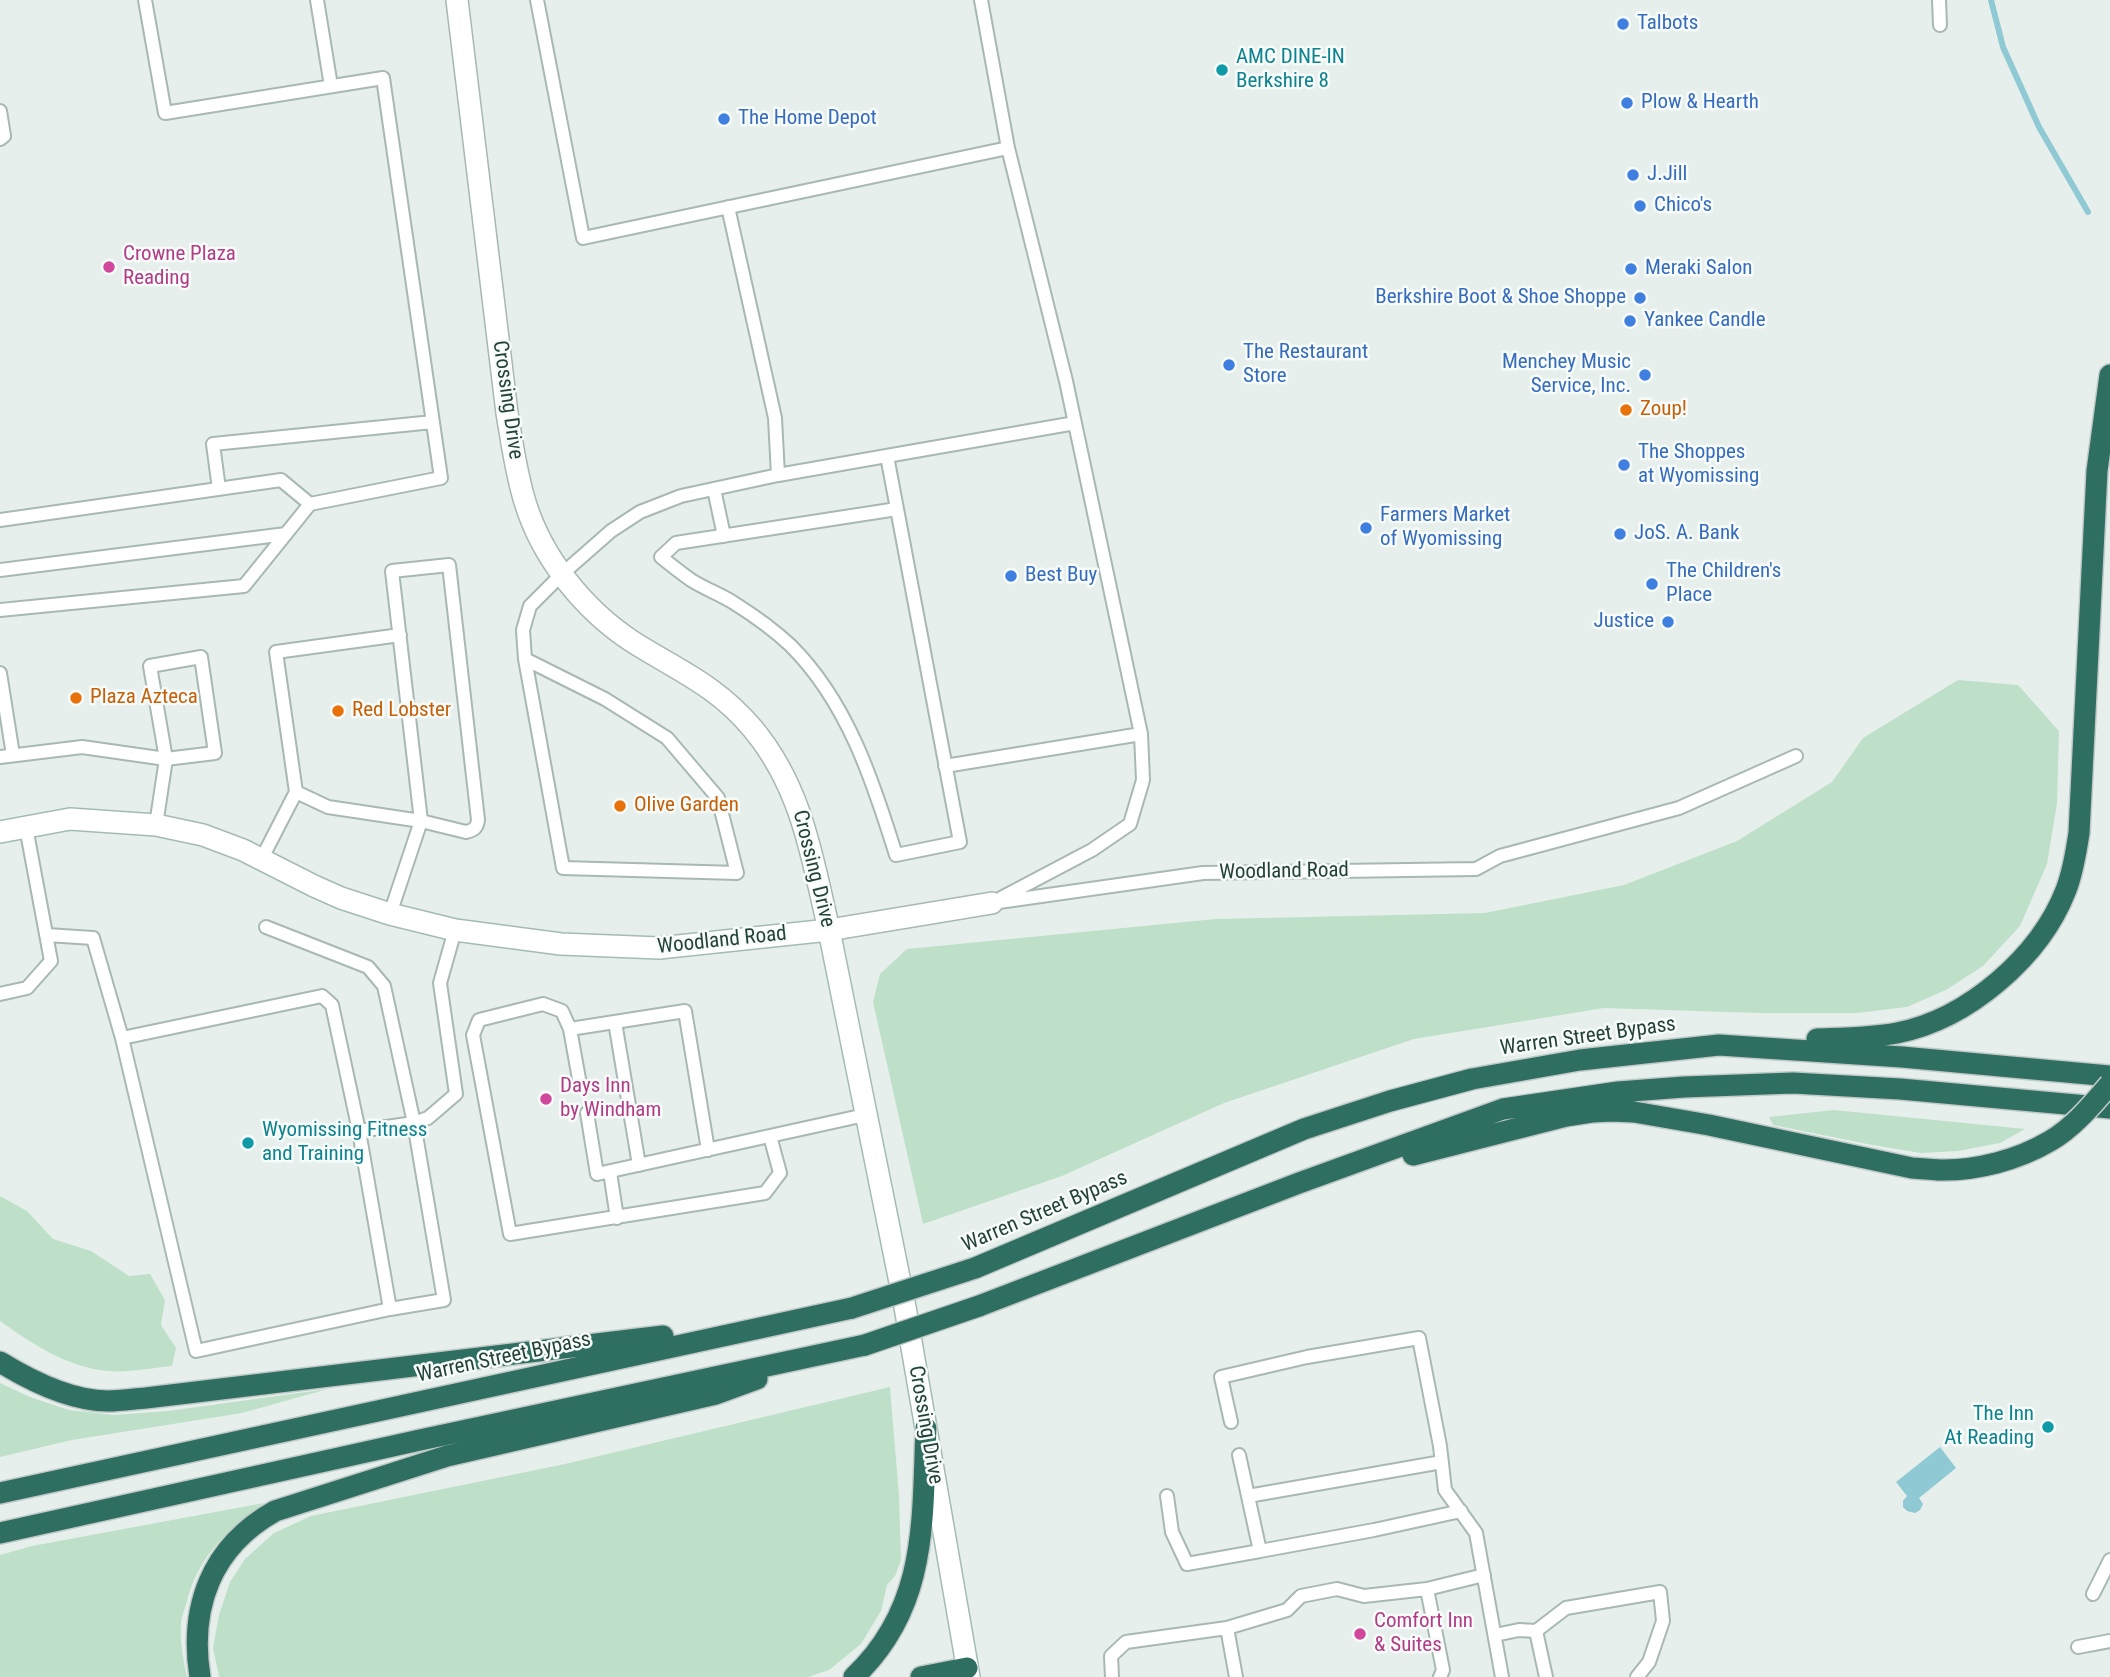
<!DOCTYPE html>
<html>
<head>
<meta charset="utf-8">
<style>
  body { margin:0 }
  canvas { display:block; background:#e6efeb }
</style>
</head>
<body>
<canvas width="2110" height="1677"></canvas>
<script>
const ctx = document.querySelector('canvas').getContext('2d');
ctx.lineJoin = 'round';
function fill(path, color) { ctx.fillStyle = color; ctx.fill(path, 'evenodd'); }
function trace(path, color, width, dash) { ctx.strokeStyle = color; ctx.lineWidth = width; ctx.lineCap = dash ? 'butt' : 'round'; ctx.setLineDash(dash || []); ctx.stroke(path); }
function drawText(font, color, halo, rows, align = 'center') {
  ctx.font = font + ' "Roboto Condensed",sans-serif'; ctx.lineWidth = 5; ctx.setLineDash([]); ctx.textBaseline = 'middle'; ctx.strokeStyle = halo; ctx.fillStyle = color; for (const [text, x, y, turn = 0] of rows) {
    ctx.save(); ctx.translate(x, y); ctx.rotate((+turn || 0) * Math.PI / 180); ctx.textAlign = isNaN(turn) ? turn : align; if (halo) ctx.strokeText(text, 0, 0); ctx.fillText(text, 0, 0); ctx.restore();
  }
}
fill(new Path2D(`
  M1958,680L2018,685L2059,731L2057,803L2047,864L2020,926L1983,966L1946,990L1907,1007L1857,1013H1758L1604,1008L1414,1039L1224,1103L1062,1176L923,1224L873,1002L880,974L907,949L1216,919L1485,913L1624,885L1737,841L1832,782L1863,738Z
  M1834,1110L2025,1129L2000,1143L1958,1151L1921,1153L1872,1145L1773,1125L1769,1117Z
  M0,1196L27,1211L53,1239L91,1251L129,1276L150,1274L165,1300L161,1325L176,1348L172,1366C152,1368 126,1373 107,1371C67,1367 32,1344 0,1321Z
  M0,1383L30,1397L69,1410L114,1415L168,1411L328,1389L242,1413L72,1440L0,1457Z
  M890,1387L899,1495L901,1560L895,1576L887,1585L881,1611L861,1644L829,1670L808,1677H219L213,1648L219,1615L230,1582L245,1559L274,1533L311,1516L565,1464Z
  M264,1503C229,1529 201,1553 188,1597C186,1606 182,1615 181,1623C180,1641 183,1659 187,1677H0V1555L32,1546Z`), '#bfe0c8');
fill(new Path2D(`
  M1940,1447L1956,1468L1919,1498L1923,1504L1920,1510L1915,1513L1907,1511L1903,1507V1501L1907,1496L1896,1482Z`), '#8ec9d4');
trace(new Path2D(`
  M1991,0L2003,47L2039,127L2088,212`), '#8ec9d4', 6);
const service = new Path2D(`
  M317,0L331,86
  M537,0L583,238L1008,148
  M1939,0L1940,25
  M0,111L4,136L0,139
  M728,207L775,418L778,475
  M887,456L960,842L896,855C873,781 847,701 790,645C773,629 753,615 734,603C720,594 705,589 691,580C681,573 671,565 661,557L676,543L897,509
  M219,489L213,444L433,422
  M714,489L724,536
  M0,520L281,480L310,504
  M0,570L286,534
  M0,610L244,586L310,504L441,478L383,78L165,113L145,0
  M525,659L605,699L667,738L718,798L737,873L563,868L525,659L523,630L530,606L562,574L611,531L640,512L681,496L778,475L1075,423
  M0,673L13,755
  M0,757L82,747L166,759L215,753L201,657L150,666L166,759L156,825
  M945,766L1141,734L1066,381L1008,148L981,0
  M261,860L296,792
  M1001,898L1092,850L1130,824L1143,780L1141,734
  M992,903L1203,873L1476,869L1500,856L1679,808L1796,756
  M390,914L421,821L392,571L449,565L478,820C477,828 474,830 466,832L421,821L328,807L296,792L276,652L400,635
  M47,935L93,938L122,1038L196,1351L390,1309
  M0,994L27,988L51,961L26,827
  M615,1022L639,1165
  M570,1029L562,1011L543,1004L479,1020L473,1035L510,1234L765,1193L780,1173L770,1136
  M122,1038L322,996L332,1005L359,1131L390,1309L444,1300L414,1123L384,986L368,967L266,927
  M579,1079L570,1029L685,1011L708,1150
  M587,1113L597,1174L865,1115
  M359,1131L414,1123L428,1118L456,1094L440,983L455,930
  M610,1172L617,1218
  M1231,1422L1221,1377L1307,1357L1419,1338L1440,1446L1445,1490L1476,1533L1502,1677
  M1239,1455L1260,1551L1374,1530L1461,1511
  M1167,1496L1172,1532L1187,1564L1260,1551
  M1248,1496L1442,1462
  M1427,1589L1443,1670L1440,1677
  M2093,1594L2110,1560
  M1227,1628L1236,1677
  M1536,1631L1566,1608L1660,1592L1663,1621L1649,1662L1637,1677
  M1495,1635L1519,1630L1536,1631L1546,1677
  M2078,1647L2110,1641
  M1112,1677L1111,1656L1126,1642L1227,1628L1287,1610L1301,1596L1337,1589L1364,1596L1427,1589L1484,1575`);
const minor = new Path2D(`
  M829,930L992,903`);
const tertiary = new Path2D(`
  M457,0L507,413C512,443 516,473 525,502C542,558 584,610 633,642C679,671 716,685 753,729C802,788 812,857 829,930`);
const secondary = new Path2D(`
  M0,832L70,819L156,825L203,835L243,850L314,886L341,898L390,914L455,930L561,944L659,948L829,930L905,1307L969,1677`);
const motorway = new Path2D(`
  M1817,1039C1843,1038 1871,1038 1897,1033C1968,1019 2040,957 2066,890C2073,872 2076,853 2079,833L2097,471L2110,375
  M1413,1155L1566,1116L1592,1112L1612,1111L1634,1112L1709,1125L1912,1168L1939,1170
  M975,1268L1304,1129L1390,1101L1472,1079L1580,1060L1719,1045L1902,1057L2110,1076
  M979,1306L1299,1183L1503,1109L1618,1092L1684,1087L1793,1083L1900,1089L2110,1108
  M0,1362C31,1381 71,1401 108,1401C120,1401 133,1399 146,1398L663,1336
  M0,1493L852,1308
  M0,1533L420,1440L865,1345
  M200,1677C189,1607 211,1547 275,1511L447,1456L716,1394L757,1379
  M854,1677C928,1607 922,1522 926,1428
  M921,1677L967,1668`);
trace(service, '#a8b8b2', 16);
trace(minor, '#a8b8b2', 24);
trace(tertiary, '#a8b8b2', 24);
trace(secondary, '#a4bbb3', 24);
trace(motorway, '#c2cac8', 24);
trace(service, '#fff', 12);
trace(minor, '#fff', 21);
trace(tertiary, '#fff', 21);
trace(secondary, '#fff', 21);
trace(motorway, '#2f6f62', 21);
const motorwayBridge = new Path2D(`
  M1939,1170C1976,1171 2018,1160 2050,1141C2073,1128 2093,1104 2110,1084
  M852,1308L975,1268
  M865,1345L979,1306`);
trace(motorwayBridge, '#c2cac8', 24, []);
trace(motorwayBridge, '#2f6f62', 21);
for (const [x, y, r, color] of [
  [1623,24,7,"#3f7fe0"],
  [1222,70,7,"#0f9aa8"],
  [1627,103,7,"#3f7fe0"],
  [724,119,7,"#3f7fe0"],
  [1633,175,7,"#3f7fe0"],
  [1640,206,7,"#3f7fe0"],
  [109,267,7,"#d1479c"],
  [1631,269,7,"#3f7fe0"],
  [1640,298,7,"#3f7fe0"],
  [1630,321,7,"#3f7fe0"],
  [1229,365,7,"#3f7fe0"],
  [1645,375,7,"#3f7fe0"],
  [1626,410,7,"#e8710a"],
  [1624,465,7,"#3f7fe0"],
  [1366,528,7,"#3f7fe0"],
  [1620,534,7,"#3f7fe0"],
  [1011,576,7,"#3f7fe0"],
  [1652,584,7,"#3f7fe0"],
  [1668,622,7,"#3f7fe0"],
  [76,698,7,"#e8710a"],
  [338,711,7,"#e8710a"],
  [620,806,7,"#e8710a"],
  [546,1099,7,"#d1479c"],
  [248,1143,7,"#0f9aa8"],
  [2048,1427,7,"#0f9aa8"],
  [1360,1634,7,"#d1479c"]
]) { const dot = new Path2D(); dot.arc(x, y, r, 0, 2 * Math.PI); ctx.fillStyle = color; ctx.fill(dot); trace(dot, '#f7fbf9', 2.5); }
drawText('21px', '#366cbe', '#f7fbf9', [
  ["Talbots",1637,24],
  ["Plow & Hearth",1641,103],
  ["The Home Depot",738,119],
  ["J.Jill",1647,175],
  ["Chico's",1654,206],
  ["Meraki Salon",1645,269],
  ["Berkshire Boot & Shoe Shoppe",1626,298,"right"],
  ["Yankee Candle",1644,321],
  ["The Restaurant",1243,353],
  ["Store",1243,377],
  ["Menchey Music",1631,363,"right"],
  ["Service, Inc.",1631,387,"right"],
  ["The Shoppes",1638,453],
  ["at Wyomissing",1638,477],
  ["Farmers Market",1380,516],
  ["of Wyomissing",1380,540],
  ["JoS. A. Bank",1634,534],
  ["The Children's",1666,572],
  ["Place",1666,596],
  ["Best Buy",1025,576],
  ["Justice",1654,622,"right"]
], 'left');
drawText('21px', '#0d838f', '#f7fbf9', [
  ["AMC DINE-IN",1236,58],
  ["Berkshire 8",1236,82],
  ["Wyomissing Fitness",262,1131],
  ["and Training",262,1155],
  ["The Inn",2034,1415,"right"],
  ["At Reading",2034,1439,"right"]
], 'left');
drawText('21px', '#b23c85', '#f7fbf9', [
  ["Crowne Plaza",123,255],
  ["Reading",123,279],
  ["Days Inn",560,1087],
  ["by Windham",560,1111],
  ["Comfort Inn",1374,1622],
  ["& Suites",1374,1646]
], 'left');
drawText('21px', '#24423a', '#f7fbf9', [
  ["Crossing Drive",507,400,82],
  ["Crossing Drive",813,869,76],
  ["Woodland Road",1284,872,-1],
  ["Woodland Road",722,941,-6],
  ["Warren Street Bypass",1588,1037,-8],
  ["Warren Street Bypass",1045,1212,-23],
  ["Warren Street Bypass",504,1358,-12],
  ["Crossing Drive",925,1425,80]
]);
drawText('21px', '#c56008', '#f7fbf9', [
  ["Zoup!",1640,410],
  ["Plaza Azteca",90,698],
  ["Red Lobster",352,711],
  ["Olive Garden",634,806]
], 'left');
</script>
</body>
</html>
